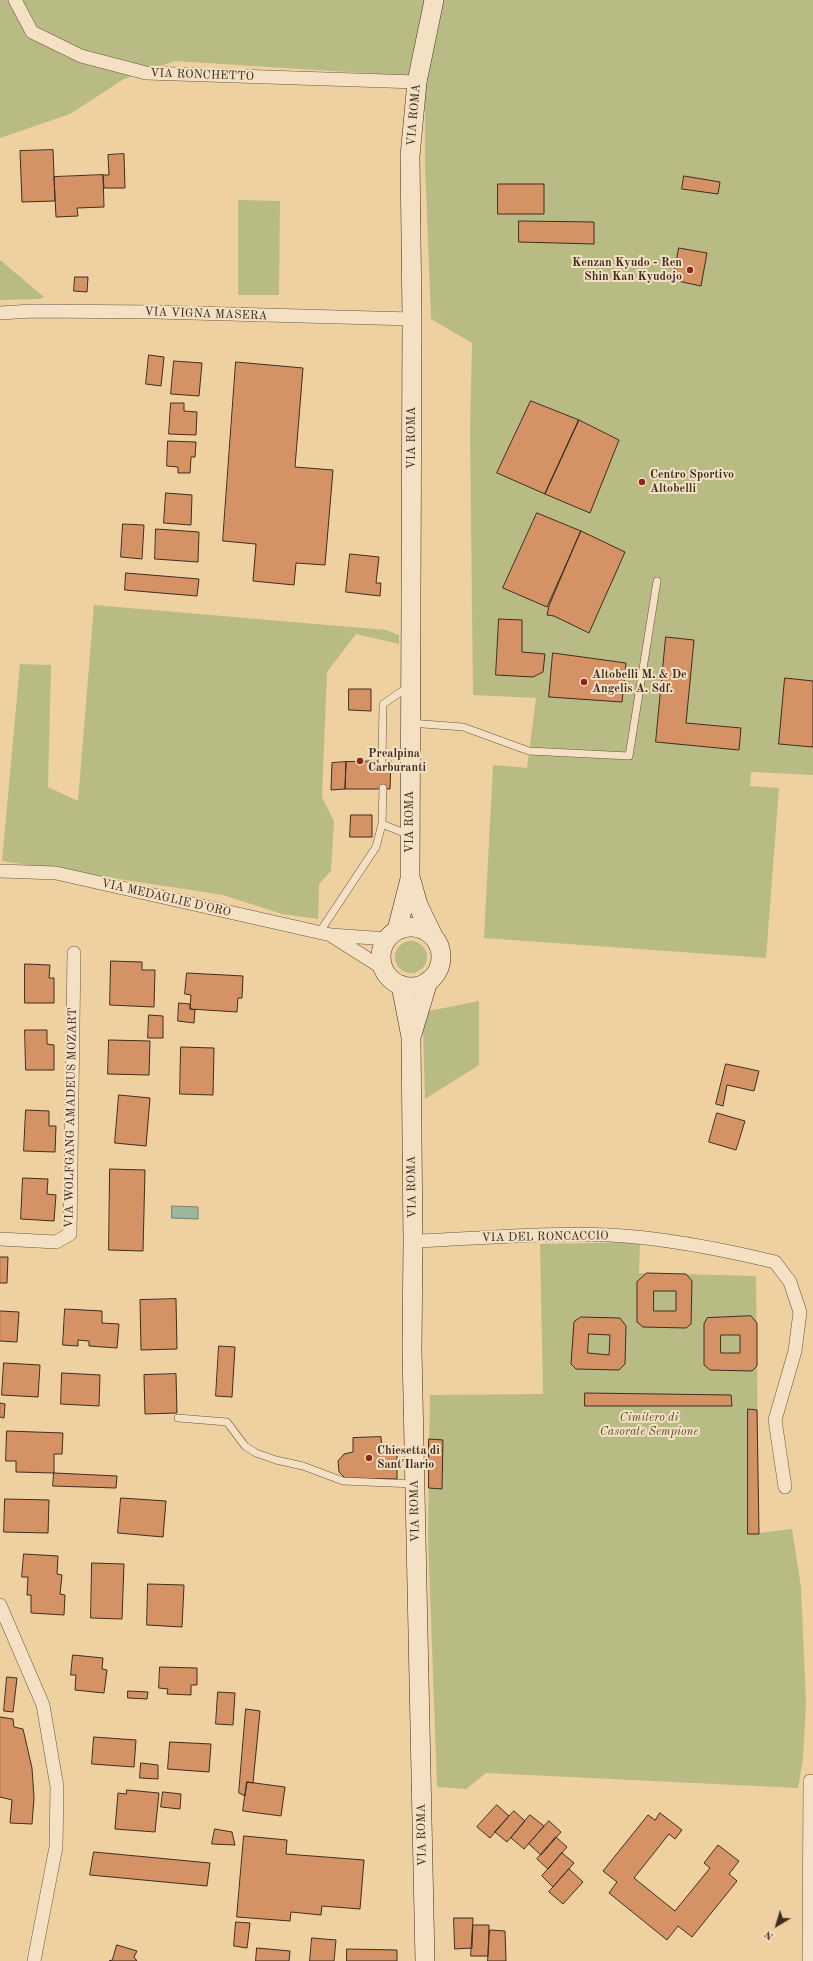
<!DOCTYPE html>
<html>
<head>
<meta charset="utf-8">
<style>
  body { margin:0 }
  #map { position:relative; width:813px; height:1961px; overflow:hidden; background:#eed0a1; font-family:"Old Standard TT",serif }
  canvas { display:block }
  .north { position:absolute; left:757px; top:1905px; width:40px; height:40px; -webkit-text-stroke:3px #f4e0c2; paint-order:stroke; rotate:218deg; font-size:11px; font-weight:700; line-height:16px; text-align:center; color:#3e2e23 }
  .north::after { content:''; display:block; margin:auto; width:14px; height:18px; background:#3e2e23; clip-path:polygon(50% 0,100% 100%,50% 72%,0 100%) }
</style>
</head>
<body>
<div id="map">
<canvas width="813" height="1961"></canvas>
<div class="north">N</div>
</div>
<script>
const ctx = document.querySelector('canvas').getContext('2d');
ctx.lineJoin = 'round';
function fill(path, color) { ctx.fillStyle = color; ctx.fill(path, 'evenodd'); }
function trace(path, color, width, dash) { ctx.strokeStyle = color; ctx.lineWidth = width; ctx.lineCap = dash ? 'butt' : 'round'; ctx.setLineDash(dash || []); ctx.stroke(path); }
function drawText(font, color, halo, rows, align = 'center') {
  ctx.font = font + ' "Old Standard TT",serif'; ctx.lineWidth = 4; ctx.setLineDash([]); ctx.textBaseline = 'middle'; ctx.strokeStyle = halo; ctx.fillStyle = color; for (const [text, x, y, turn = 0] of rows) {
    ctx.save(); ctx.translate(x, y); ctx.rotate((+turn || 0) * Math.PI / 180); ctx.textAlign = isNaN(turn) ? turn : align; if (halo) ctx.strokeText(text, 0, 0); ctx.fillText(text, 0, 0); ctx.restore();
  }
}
fill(new Path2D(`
  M0,0H813V775L751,772L750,786L779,788L766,958L484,938L493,765L527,768L536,698L473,695L470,433L472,343L431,319L425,165V77L175,61L124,79L70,114L0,138Z
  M238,200L280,201L279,295H238Z
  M0,260L44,297L39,299L0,300Z
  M94,605L386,630L399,635V644L356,634L327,672L322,797L334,821L331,871L319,884L318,919L282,914L223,895L2,861L20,664L51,665L48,787L78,801Z
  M395 957a16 16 0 1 1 32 0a16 16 0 1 1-32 0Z
  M479,1001V1065L425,1099L423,1027L429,1011Z
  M640,1242L639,1273L756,1276L759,1533L792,1529L801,1587L806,1702L803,1759L798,1788L486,1773L466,1789L437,1787L428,1534L430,1395L543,1394L540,1244Z`), '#b9bb84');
const water = new Path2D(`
  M172,1206L198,1207V1219L172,1218Z`);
fill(water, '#9bb7a0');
trace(water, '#76806e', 1);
const building = new Path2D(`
  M53,150L55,201L22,202L20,151Z
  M124,154L125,188H104L103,175H109L108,155Z
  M103,175L104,207L77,208L78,216L56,217L54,177Z
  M684,176L720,182L718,194L682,189Z
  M498,184H544V214H498Z
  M519,221L594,222V244L519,242Z
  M679,248L707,253L701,286L673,280Z
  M75,277H88L87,292L74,291Z
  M149,355L164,357L161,386L146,384Z
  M174,361L202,363L199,396L171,394Z
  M236,362L303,368L295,467L333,470L325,565L296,563L294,585L253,581L256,544L223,541Z
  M531,401L579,420L545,494L497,473Z
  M171,403H184V411L197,412L196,435L169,434Z
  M579,420L619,440L590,513L545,494Z
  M168,441L196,442L195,457H191L190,473H178V467L167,466Z
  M166,493L192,495L191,525L164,523Z
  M537,513L581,531L547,607L503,588Z
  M123,524L144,525L142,559L121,557Z
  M156,529L199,532L198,562L155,559Z
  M581,531L625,552L589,633L554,616L547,615L549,606Z
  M350,554L379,557L376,583H381L380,596L346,592Z
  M126,573L199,579L197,596L125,590Z
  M499,619L522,620V652L545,654L543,672L533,677L496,675Z
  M666,637L694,640L686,723L741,728L739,750L656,742Z
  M553,653L626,663L622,702L549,697Z
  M785,678L813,681V747L779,744Z
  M349,689H371V711L349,710Z
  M391,761L390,789H345L346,762Z
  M346,762L345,789L331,790L332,763Z
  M351,815H372V837H350Z
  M111,961L142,962V970H155L154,1007L110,1005Z
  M25,964L50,965L49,978H54V1003H25Z
  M187,973L243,976L242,998H238L237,1012L190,1009L191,995L185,994Z
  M179,1003L190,1004V1009L195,1010L194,1023L178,1021Z
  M149,1015L163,1016V1038H148Z
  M25,1030H47V1044L54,1045V1070H26Z
  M109,1040L150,1041L149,1075L108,1074Z
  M181,1047L214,1048L213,1095L180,1094Z
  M726,1064L759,1071L754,1091L727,1085L723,1106L716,1104Z
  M119,1095L150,1098L146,1146L115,1143Z
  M26,1110L49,1111V1126H56L55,1152L24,1151Z
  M717,1113L745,1121L736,1150L709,1142Z
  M110,1169L145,1170L143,1251L109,1250Z
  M23,1178L48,1179L47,1194L56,1195L54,1221L21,1219Z
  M0,1257H8L7,1283H0Z
  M647,1273L686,1274L692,1281L691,1324L686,1328L643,1327L637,1322V1282ZM654,1291H676V1311H654Z
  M176,1299L177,1349L141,1350L140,1300Z
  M65,1309L102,1311V1323L119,1324L117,1348L89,1346V1341L78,1340V1346L63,1345Z
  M0,1311L19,1312L17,1342L0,1341Z
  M751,1316L757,1323V1366L752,1371L710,1370L704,1365V1324L707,1318ZM721,1335H740V1353H721Z
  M581,1317L620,1318L626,1326L625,1364L619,1370L576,1369L571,1364L574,1322ZM589,1334L610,1335L609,1355L588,1353Z
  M219,1346L235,1347L232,1397L216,1396Z
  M4,1363L40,1365L38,1397L2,1395Z
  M62,1373L100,1375L99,1406L61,1404Z
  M176,1374L177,1413L145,1414L144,1375Z
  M585,1393L731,1395L732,1406H585Z
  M0,1403L5,1404L4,1418L0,1417Z
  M748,1409L757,1410L759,1534H748Z
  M7,1431L63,1433L62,1454H54V1473L16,1472V1461H6Z
  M381,1437L382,1450H397V1479L345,1478L339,1472L338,1461L344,1454L353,1452V1438Z
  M429,1439L443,1440L442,1489L429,1488Z
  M54,1473L117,1476L116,1488L53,1486Z
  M121,1498L166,1501L163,1537L118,1533Z
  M5,1499L49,1500L48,1533L4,1532Z
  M24,1554L58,1556L57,1574L62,1575L60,1594L65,1595L64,1615L31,1613V1595H27L28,1577H22Z
  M92,1563L124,1564L122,1619L91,1618Z
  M148,1584L184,1585L182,1627L147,1625Z
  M73,1655L103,1658L102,1669L107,1670L104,1693L75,1690L76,1675H71Z
  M160,1667L197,1668V1685H191V1695L167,1694L168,1689L159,1688Z
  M7,1677L17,1678L13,1712L4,1711Z
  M128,1691L148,1692L147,1699L128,1698Z
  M218,1692L235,1693L233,1725L216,1724Z
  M246,1709L260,1711L253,1783L247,1782L245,1796L239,1793Z
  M0,1717L13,1719L14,1727L23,1729L32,1768L34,1798L32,1824L10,1823L12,1800L0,1797Z
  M94,1737L136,1740L134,1767L92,1764Z
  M170,1742L211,1744L209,1772L168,1769Z
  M141,1763L158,1765V1779L140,1778Z
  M247,1782L285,1787L281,1816L243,1811Z
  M127,1790L159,1793L155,1832L115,1829L118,1793L126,1794Z
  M163,1792L181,1794L180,1809L161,1807Z
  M497,1805L509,1816L490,1838L477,1827Z
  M514,1811L525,1821L507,1842L495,1832Z
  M660,1813L682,1830L675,1839L669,1834L634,1878L675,1911L710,1868L704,1863L718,1845L739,1861L729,1874L737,1881L692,1937L678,1926L667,1940L609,1893L617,1882L603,1871L648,1815L655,1820Z
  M530,1815L544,1826L524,1849L511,1838Z
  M549,1821L561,1832L541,1855L529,1844Z
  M215,1829L232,1832L235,1845L212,1844Z
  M244,1836L287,1840L286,1854L364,1860L360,1909L322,1906L321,1915L291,1912L290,1921L237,1917Z
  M556,1837L567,1847L548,1869L537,1859Z
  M94,1852L210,1863L207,1886L90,1875Z
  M562,1853L574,1863L553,1887L542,1876Z
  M569,1869L583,1882L563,1904L549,1892Z
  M454,1918H473L472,1948L455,1949Z
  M236,1922L250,1923L247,1948L234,1946Z
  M473,1925H489L488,1956H471Z
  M490,1930L505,1931L506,1961H488Z
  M312,1938L336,1940L334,1961H310Z
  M117,1945L137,1951L134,1957L137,1961H109L112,1960Z
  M257,1948L290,1951L289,1961H256Z
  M347,1949L397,1950V1961H347Z`);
fill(building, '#d59265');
trace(building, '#3e2e23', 1);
const lane = new Path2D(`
  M410,723L463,727L529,751L629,756L657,581
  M382,761L383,704L408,687
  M383,788L382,824L409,835
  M319,933L376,847L382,824
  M178,1418L227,1422L245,1446L256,1453L276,1460L303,1466L343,1481L414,1484`);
const street = new Path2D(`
  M15,0L32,32L81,56L146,73L417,82
  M0,313L32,311L155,312L412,319
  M0,871L56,873L331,935L387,939
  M332,936L384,969
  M0,1239L56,1242L70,1234L74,953
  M413,1241C479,1239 544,1232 610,1235C666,1238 721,1249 775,1262L790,1282L800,1312L795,1351L775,1420L785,1487
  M0,1605L43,1705L57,1787L56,1847L34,1961
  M809,1961L810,1781H813`);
const secondary = new Path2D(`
  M411,880L418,905L433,936
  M381 957a30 30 0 1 1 60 0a30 30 0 1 1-60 0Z
  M397,930L410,879L412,319L410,156L417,82L434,0
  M401,985L411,1037L413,1241L412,1350L425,1961
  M412,1034L428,981`);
trace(lane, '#6a5642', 8);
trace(street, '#6a5642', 14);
trace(secondary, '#3e2e23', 20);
trace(lane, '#f4e0c2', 7);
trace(street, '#f4e0c2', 13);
trace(secondary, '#f4e0c2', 19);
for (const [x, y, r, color] of [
  [690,270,4,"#8f2418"],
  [642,482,4,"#8f2418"],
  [584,682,4,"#8f2418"],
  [360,761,4,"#8f2418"],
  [369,1458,4,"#8f2418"]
]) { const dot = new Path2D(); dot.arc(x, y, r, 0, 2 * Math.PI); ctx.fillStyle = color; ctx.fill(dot); trace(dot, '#f4e0c2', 1.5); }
drawText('12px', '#3e2e23', '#f4e0c2', [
  ["VIA RONCHETTO",202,75,2],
  ["VIA ROMA",414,115,-85],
  ["VIA VIGNA MASERA",206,314,2],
  ["VIA ROMA",412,438,-90],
  ["VIA ROMA",410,822,-90],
  ["VIA MEDAGLIE D'ORO",166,898,13],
  ["VIA WOLFGANG AMADEUS MOZART",71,1118,-89],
  ["VIA ROMA",412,1187,-91],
  ["VIA DEL RONCACCIO",545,1237,-1],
  ["VIA ROMA",415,1511,-91],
  ["VIA ROMA",422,1835,-91]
]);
drawText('bold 12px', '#3e2e23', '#f4e0c2', [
  ["Kenzan Kyudo - Ren",682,263,"right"],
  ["Shin Kan Kyudojo",682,277,"right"],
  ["Centro Sportivo",650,475],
  ["Altobelli",650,489],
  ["Altobelli M. & De",592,675],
  ["Angelis A. Sdf.",592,689],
  ["Prealpina",368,754],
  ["Carburanti",368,768],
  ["Chiesetta di",377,1451],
  ["Sant'Ilario",377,1465]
], 'left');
drawText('italic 12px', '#574a36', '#f4e0c2', [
  ["Cimitero di",649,1418],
  ["Casorate Sempione",649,1432]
]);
</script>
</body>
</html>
